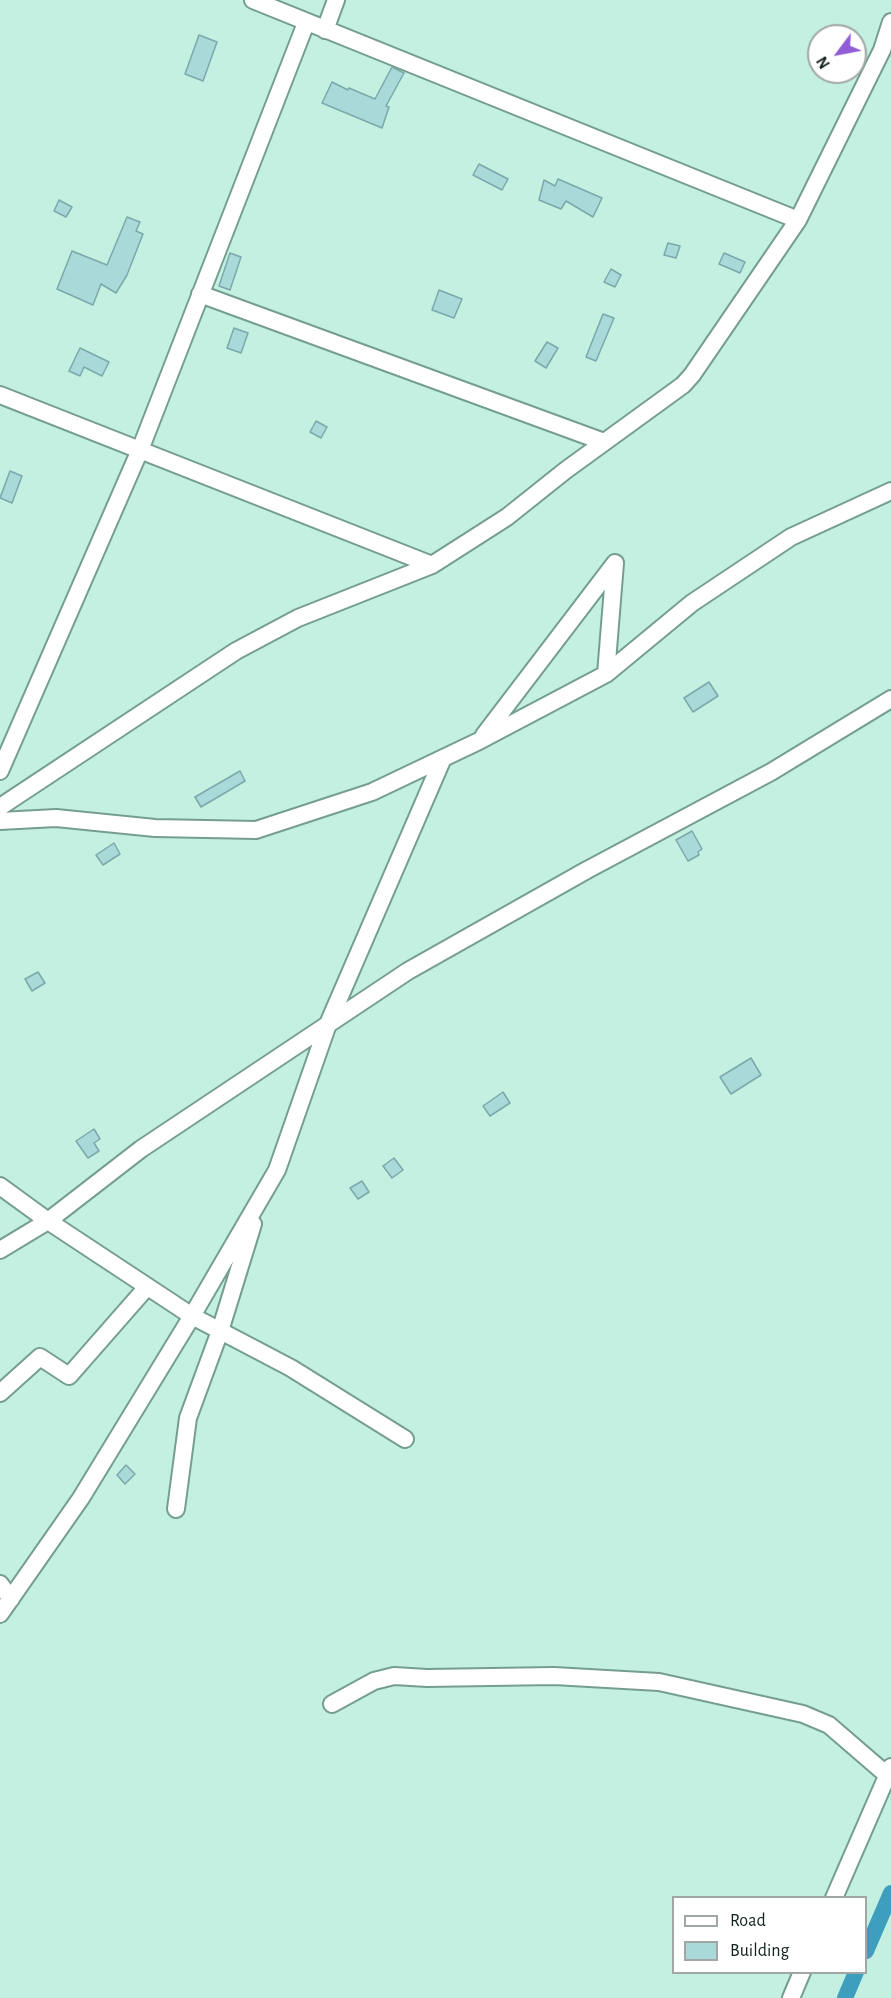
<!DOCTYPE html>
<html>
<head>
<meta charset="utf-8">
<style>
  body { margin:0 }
  #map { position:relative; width:891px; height:1998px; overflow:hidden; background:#c4f0e1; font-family:"Alegreya Sans",sans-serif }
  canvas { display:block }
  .legend { position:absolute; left:672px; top:1896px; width:195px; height:78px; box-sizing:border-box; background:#fff; border:2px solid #a0a7a5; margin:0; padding:8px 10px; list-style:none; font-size:18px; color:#12231e }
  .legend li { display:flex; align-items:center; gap:12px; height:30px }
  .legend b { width:30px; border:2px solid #a0a7a5 }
  .north { position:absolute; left:807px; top:24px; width:60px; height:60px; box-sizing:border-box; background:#fff; border:2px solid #a0a7a5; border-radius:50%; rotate:238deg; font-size:16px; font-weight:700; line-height:24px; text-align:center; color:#12231e }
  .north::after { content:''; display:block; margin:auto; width:21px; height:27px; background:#915dd6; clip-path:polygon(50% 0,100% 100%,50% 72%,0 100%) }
</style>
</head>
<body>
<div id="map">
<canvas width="891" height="1998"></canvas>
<ul class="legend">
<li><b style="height:8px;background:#fff"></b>Road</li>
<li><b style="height:16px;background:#aad9da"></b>Building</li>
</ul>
<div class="north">N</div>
</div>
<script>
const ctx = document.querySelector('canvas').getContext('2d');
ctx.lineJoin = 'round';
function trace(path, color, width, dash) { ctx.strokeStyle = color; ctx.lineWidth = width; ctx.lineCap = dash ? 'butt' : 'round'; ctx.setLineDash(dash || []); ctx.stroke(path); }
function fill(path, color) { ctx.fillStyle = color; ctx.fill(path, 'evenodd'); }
trace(new Path2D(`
  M866,1951L891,1893
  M845,1998L856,1972`), '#3e9ebd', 16);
const building = new Path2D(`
  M199,35L217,42L203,81L185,74Z
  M392,67L404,73L386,106L389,107L382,128L322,103L332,82L348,90L349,88L375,99Z
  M479,164L508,179L502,190L473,175Z
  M558,179L602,198L593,217L566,201L561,209L539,200L544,180L555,186Z
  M59,200L72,207L66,217L54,211Z
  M127,217L140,222L136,231L143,234L127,275L116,293L101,284L93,305L57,289L72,251L107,265Z
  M668,243L680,246L676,258L664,255Z
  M230,253L241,257L230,290L219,286Z
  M724,253L745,262L740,273L719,264Z
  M611,269L621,275L615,287L604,282Z
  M439,290L462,299L454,318L432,310Z
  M603,314L614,318L596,361L586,357Z
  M234,328L248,333L241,353L227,348Z
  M547,342L558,348L546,368L535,361Z
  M80,348L109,362L102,376L84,367L80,376L69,371Z
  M316,421L327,427L321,438L310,432Z
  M10,471L22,476L12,503L0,498Z
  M709,682L718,696L693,712L684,698Z
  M240,771L245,781L201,807L195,797Z
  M692,831L702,849L698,852L699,855L688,861L676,840Z
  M114,843L120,854L103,865L96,855Z
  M38,972L45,983L32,991L25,979Z
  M751,1058L761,1075L731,1094L720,1077Z
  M503,1092L510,1103L490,1116L483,1106Z
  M94,1129L100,1139L94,1143L99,1151L88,1158L76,1141Z
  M394,1158L403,1170L392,1178L383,1166Z
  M362,1181L369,1192L358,1199L350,1188Z
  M126,1465L135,1474L125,1484L117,1475Z`);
fill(building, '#aad9da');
trace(building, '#7ba9aa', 1.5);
const minor = new Path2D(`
  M253,0L798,220
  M325,30L336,0
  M200,294L604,442
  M0,395L432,565
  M484,735L615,563L606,674
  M0,771L140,450L306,23
  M0,807L236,651L298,618L432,565L507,517L566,470L683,385L692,375L798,220L882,50L891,22
  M0,821L56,818L155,828L256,830L372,792L479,741L606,674L692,603L791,537L891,491
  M0,1186L48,1221L192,1316L291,1368L405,1439
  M0,1250L48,1221L141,1149L408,971L587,870L771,772L891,699
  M0,1393L40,1357L69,1376L147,1287
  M176,1509L188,1418L220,1331L253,1224
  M0,1584L11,1599
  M0,1614L81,1498L192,1316L277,1170L328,1024L443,758
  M332,1704L374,1681L394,1676L427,1678L554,1676L659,1682L803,1714L829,1725L887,1775
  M834,1898L891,1767
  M791,1998L802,1972`);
trace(minor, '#759e91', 20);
trace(minor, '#fff', 16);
</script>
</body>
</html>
